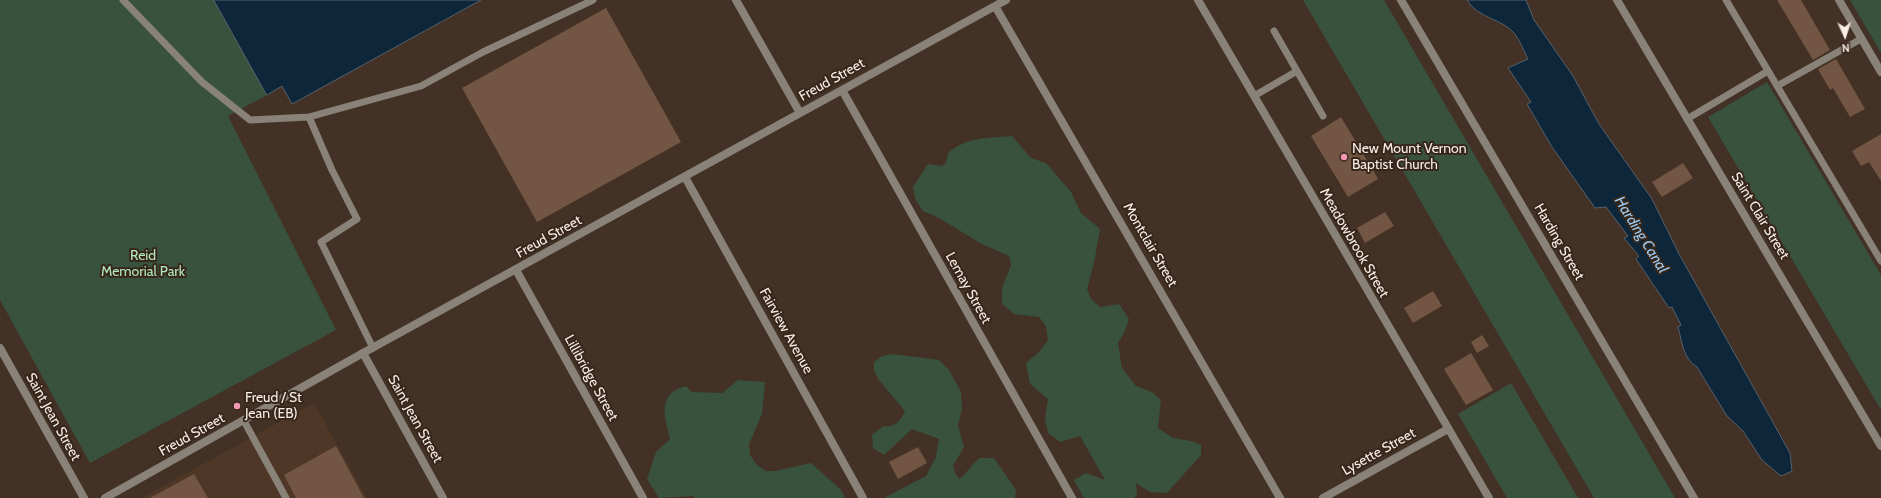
<!DOCTYPE html>
<html>
<head>
<meta charset="utf-8">
<style>
  body { margin:0 }
  #map { position:relative; width:1881px; height:498px; overflow:hidden; background:#423124; font-family:Cabin,sans-serif }
  canvas { display:block }
  .north { position:absolute; left:1825px; top:16px; width:40px; height:40px; -webkit-text-stroke:3px #37271b; paint-order:stroke; rotate:177deg; font-size:11px; font-weight:700; line-height:16px; text-align:center; color:#f8ece4 }
  .north::after { content:''; display:block; margin:auto; width:14px; height:18px; background:#f8ece4; clip-path:polygon(50% 0,100% 100%,50% 72%,0 100%) }
</style>
</head>
<body>
<div id="map">
<canvas width="1881" height="498"></canvas>
<div class="north">N</div>
</div>
<script>
const ctx = document.querySelector('canvas').getContext('2d');
ctx.lineJoin = 'round';
function fill(path, color) { ctx.fillStyle = color; ctx.fill(path, 'evenodd'); }
function trace(path, color, width, dash) { ctx.strokeStyle = color; ctx.lineWidth = width; ctx.lineCap = dash ? 'butt' : 'round'; ctx.setLineDash(dash || []); ctx.stroke(path); }
function drawText(font, color, halo, rows, align = 'center') {
  ctx.font = font + ' Cabin,sans-serif'; ctx.lineWidth = 4; ctx.setLineDash([]); ctx.textBaseline = 'middle'; ctx.strokeStyle = halo; ctx.fillStyle = color; for (const [text, x, y, turn = 0] of rows) {
    ctx.save(); ctx.translate(x, y); ctx.rotate((+turn || 0) * Math.PI / 180); ctx.textAlign = isNaN(turn) ? turn : align; if (halo) ctx.strokeText(text, 0, 0); ctx.fillText(text, 0, 0); ctx.restore();
  }
}
fill(new Path2D(`
  M314,403L367,498H141Z`), '#4e3726');
fill(new Path2D(`
  M0,0H214L267,95L228,116L336,330L90,463L0,300Z
  M1303,0H1384L1675,498H1594Z
  M1850,0H1881V53Z
  M1767,82L1881,275V410L1708,117Z
  M1012,136L1031,158L1046,163L1071,192L1081,213L1100,229L1094,263L1087,289L1091,299L1100,307L1119,304L1129,319L1124,333L1118,343L1122,368L1136,386L1152,392L1161,400L1158,428L1173,438L1191,441L1201,445V455L1167,493L1150,492L1136,483L1137,495L1134,498H1084L1074,480L1086,473L1105,480L1080,436L1060,442L1048,433L1045,419L1048,399L1030,384L1026,363L1040,351L1048,340L1046,326L1039,317L1014,314L1002,304V288L1011,265L1009,256L980,243L939,218L923,211L915,199L913,187L928,164L941,166L946,163L948,153C966,137 989,138 1012,136Z
  M893,354L939,360L949,370L961,392L962,409L958,426L964,447L953,466L956,475L960,479L979,458H994L1016,490L1015,498H884L926,476L936,457L939,439L912,429L884,455L873,448L872,435L883,426C895,427 900,422 905,411L879,380L874,371V362L882,356Z
  M738,380L765,382L762,414L749,444L750,455L757,465L766,471H775L811,463L841,490L845,498H696L693,496L659,498L647,479L656,452L670,439C665,417 656,394 686,386L692,392L722,393Z
  M1511,383L1578,498H1507L1458,414Z`), '#38523e');
const water = new Path2D(`
  M214,0H481L292,104L282,86L267,95Z
  M1467,0H1526L1534,20L1573,76L1599,124L1652,199L1678,252L1790,453L1792,471L1781,476L1762,460L1743,431L1727,416L1697,367C1683,359 1682,341 1678,327L1681,325L1672,307L1669,308L1636,259L1639,256L1624,238L1628,236L1606,207L1595,208L1552,147L1527,104L1531,102L1508,68L1528,59C1524,51 1520,41 1515,34C1502,18 1478,19 1467,0Z`);
fill(water, '#0e263a');
trace(water, '#54616d', 1);
fill(new Path2D(`
  M1777,0H1801L1830,50L1813,60Z
  M606,8L681,142L537,222L462,88Z
  M1836,59L1865,109L1850,117L1833,88L1830,90L1818,69Z
  M1341,117L1378,179L1348,197L1311,136Z
  M1881,134V181L1869,162L1861,166L1852,151Z
  M1683,163L1693,178L1662,197L1652,182Z
  M1385,212L1394,226L1365,243L1357,228Z
  M1433,291L1442,306L1413,323L1404,308Z
  M1482,335L1489,346L1477,353L1471,342Z
  M1471,353L1493,390L1466,405L1444,369Z
  M336,446L364,498H296L284,475Z
  M918,447L927,463L898,479L889,462Z
  M194,474L208,498H150Z`), '#735544');
trace(new Path2D(`
  M123,0L202,82L250,120L309,117L421,86L483,52L593,0
  M1726,0L1881,261
  M1274,31L1297,71
  M1777,86L1861,39
  M1254,96L1297,71L1323,116
  M309,117L332,170L357,219L321,242L373,348
  M1687,119L1768,71
  M244,421L286,498`), '#888279', 7);
trace(new Path2D(`
  M736,0L800,113
  M1198,0L1489,498
  M1401,0L1694,498
  M1617,0L1881,446
  M1839,0L1881,72
  M995,6L1280,498
  M842,90L1072,498
  M685,177L863,498
  M516,270L643,498
  M0,348L84,498
  M363,353L1006,0
  M1323,498L1448,429`), '#888279', 8);
trace(new Path2D(`
  M105,498L363,353L443,498`), '#888279', 8);
for (const [x, y, r, color] of [
  [1344,157,4,"#f19ab1"],
  [237,406,4,"#f19ab1"]
]) { const dot = new Path2D(); dot.arc(x, y, r, 0, 2 * Math.PI); ctx.fillStyle = color; ctx.fill(dot); trace(dot, '#37271b', 1.5); }
drawText('14px', '#f8ece4', '#37271b', [
  ["Freud Street",832,80,-29],
  ["Saint Clair Street",1760,216,59],
  ["Freud Street",549,237,-29],
  ["Harding Street",1559,242,60],
  ["Meadowbrook Street",1354,243,60],
  ["Montclair Street",1150,245,60],
  ["Lemay Street",968,288,61],
  ["Fairview Avenue",786,331,61],
  ["Lillibridge Street",591,378,61],
  ["Saint Jean Street",53,417,61],
  ["Saint Jean Street",415,419,61],
  ["Freud Street",192,435,-29],
  ["Lysette Street",1379,452,-29]
]);
drawText('14px', '#f8ece4', '#37271b', [
  ["New Mount Vernon",1352,149],
  ["Baptist Church",1352,165],
  ["Freud / St",245,398],
  ["Jean (EB)",245,414]
], 'left');
drawText('14px', '#b1e5bb', '#37271b', [
  ["Reid",143,256],
  ["Memorial Park",143,272]
]);
drawText('italic 15px', '#9ccdf7', '#37271b', [
  ["Harding Canal",1641,235,58]
]);
</script>
</body>
</html>
